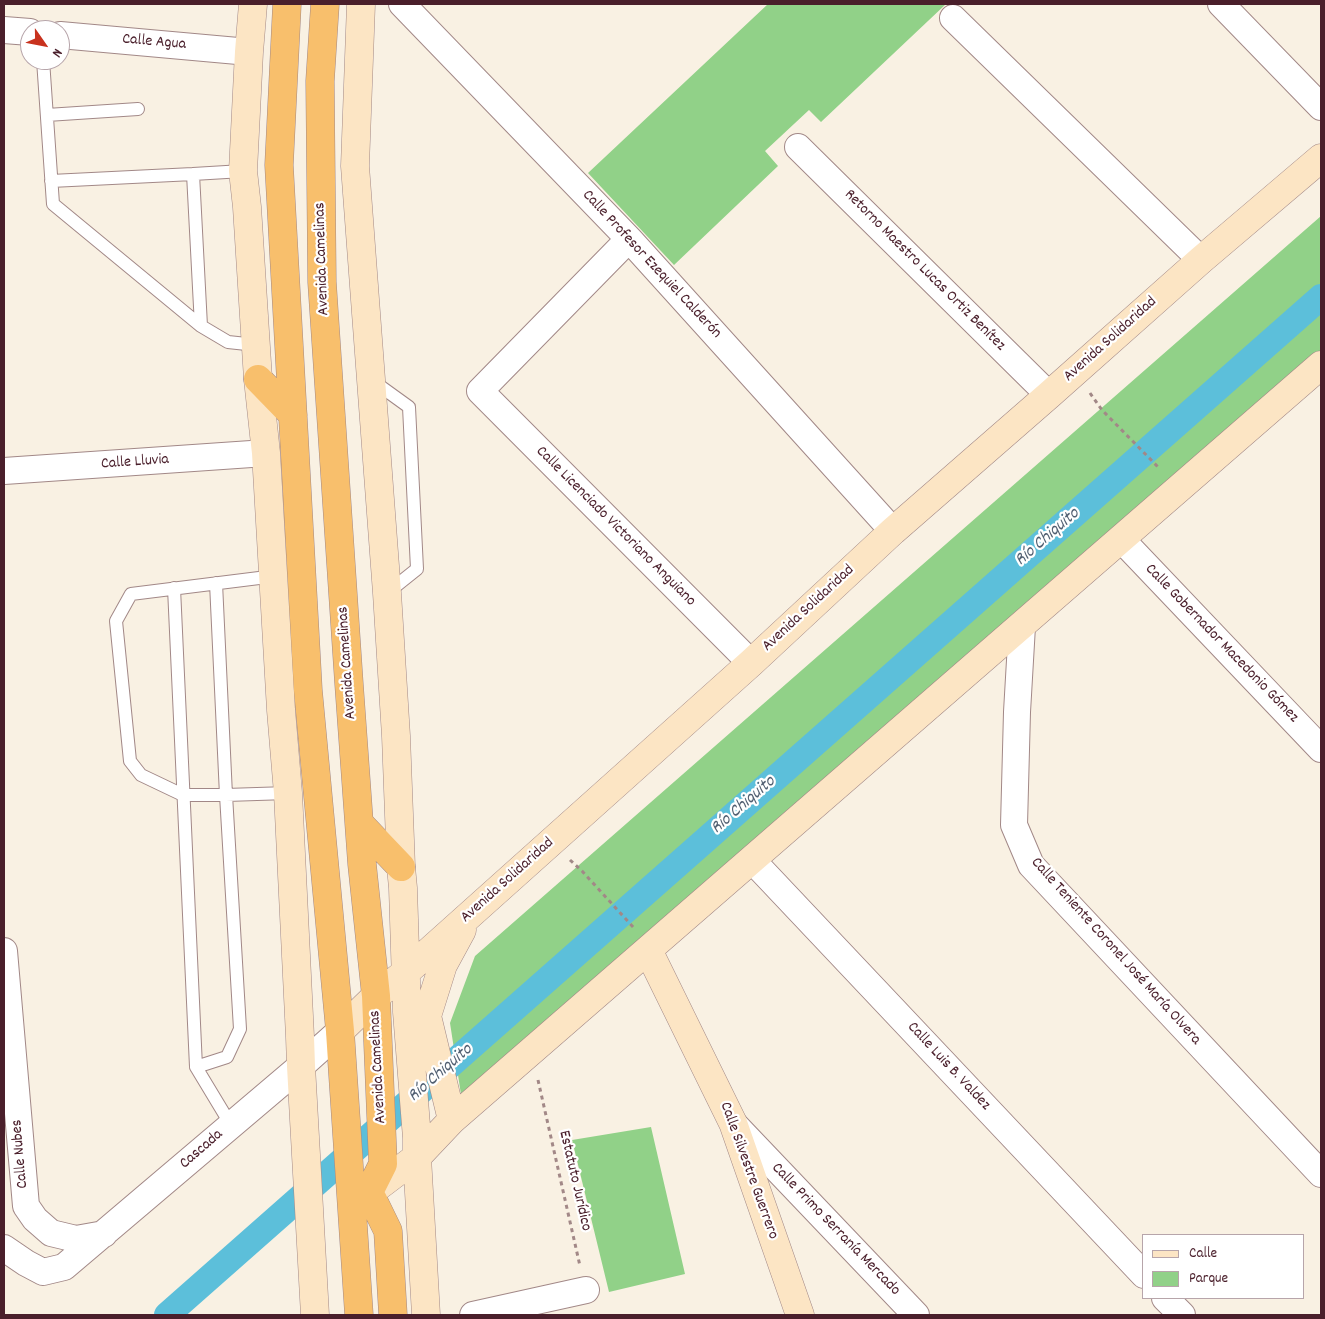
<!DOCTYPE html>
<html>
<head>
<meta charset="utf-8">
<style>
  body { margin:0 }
  #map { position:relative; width:1325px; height:1319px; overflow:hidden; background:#f9f1e3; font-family:Dekko,sans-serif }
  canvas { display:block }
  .frame { position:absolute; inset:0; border:5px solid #4a1f2b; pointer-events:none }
  .legend { position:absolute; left:1142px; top:1234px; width:162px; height:65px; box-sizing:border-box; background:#fff; border:1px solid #b7a5aa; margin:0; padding:6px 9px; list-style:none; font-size:15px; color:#4a1f2b }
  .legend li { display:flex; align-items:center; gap:10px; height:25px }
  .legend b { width:25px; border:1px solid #b7a5aa }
  .north { position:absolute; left:20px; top:20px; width:50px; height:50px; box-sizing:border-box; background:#fff; border:1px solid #b7a5aa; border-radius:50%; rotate:123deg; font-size:14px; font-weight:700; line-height:20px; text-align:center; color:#4a1f2b }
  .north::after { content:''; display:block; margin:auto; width:18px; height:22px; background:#c8321e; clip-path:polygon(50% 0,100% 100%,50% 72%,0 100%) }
</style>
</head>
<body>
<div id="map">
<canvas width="1325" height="1319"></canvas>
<div class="frame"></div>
<ul class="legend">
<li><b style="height:6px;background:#fce5c4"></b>Calle</li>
<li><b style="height:14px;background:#91d188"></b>Parque</li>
</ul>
<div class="north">N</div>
</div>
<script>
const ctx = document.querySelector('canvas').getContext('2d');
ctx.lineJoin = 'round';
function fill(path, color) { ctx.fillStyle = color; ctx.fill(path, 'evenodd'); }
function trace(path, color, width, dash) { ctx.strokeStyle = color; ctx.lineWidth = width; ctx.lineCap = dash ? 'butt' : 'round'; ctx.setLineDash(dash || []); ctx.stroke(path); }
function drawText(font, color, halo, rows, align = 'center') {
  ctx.font = font + ' Dekko,sans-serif'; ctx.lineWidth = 4.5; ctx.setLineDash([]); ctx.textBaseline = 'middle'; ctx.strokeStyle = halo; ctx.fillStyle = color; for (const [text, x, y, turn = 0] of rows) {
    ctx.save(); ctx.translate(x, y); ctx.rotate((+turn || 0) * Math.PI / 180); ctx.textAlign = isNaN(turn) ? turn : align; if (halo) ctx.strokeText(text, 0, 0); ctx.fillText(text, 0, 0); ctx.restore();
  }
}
fill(new Path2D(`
  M768,4H946L821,122L809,110L765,151L778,166L674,265L588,173Z
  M1321,216V371L464,1114L450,1023L475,956Z
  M651,1127L685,1274L609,1292L572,1140Z`), '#91d188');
trace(new Path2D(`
  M167,1315L1321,297`), '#5cbfda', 26);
const lane = new Path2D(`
  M43,60L53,204L201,326L228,342L256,345
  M47,115L138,109
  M193,174L243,171
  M51,181L193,174L201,326
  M373,381L409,407L417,569L387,593
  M273,578L267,577L131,594L116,621L130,761L141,775L183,795H226L288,793
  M174,588L196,1067L231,1125
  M196,1067L227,1057L240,1029L226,795L216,583`);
const street = new Path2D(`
  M402,4L629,239L893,531
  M1221,4L1321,107
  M953,18L1201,260
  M4,30L30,32
  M60,35L249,52
  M798,147L1049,395
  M629,239L480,391L751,663
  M4,471L266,453
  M1121,539L1321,749
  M1022,626L1017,712L1014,825L1031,865L1321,1174
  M752,860L1144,1275
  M4,951L26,1206L35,1219L51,1233L76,1239L104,1234
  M733,1123L916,1315
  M4,1248L26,1263L43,1272L64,1267L301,1066L340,1031
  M1165,1298L1182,1315
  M473,1315L586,1290`);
const secondary = new Path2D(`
  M253,4L249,52L243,171L247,207L258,379L266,453L281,710L288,793L300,1037L301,1066L315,1315
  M361,4L355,166L387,593L396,736L401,867L403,888L407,1012L417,1138V1157L426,1315
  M648,950L733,1123L800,1315
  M340,1031L376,996L406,972L751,663L893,531L1049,395L1201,260L1321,158
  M452,1120L427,1016L443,965L462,930
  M364,1197L417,1157L452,1120L1321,365`);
const highway = new Path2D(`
  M287,4L279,165L308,690L340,1031L359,1315
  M325,4L320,81L322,282L349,684L362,864L376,996L383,1164L369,1192L388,1231L393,1315
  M258,379L293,415
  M360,824L401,867`);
trace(lane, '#a28887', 14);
trace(street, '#a28887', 28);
trace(secondary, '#a28887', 29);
trace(highway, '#a28887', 29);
trace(new Path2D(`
  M1090,393L1102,410L1160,469
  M570,860L582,871L634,928
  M538,1080L580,1266`), '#a28887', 3, [4, 4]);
trace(lane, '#fff', 12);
trace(street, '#fff', 26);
trace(secondary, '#fce5c4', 28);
trace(highway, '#f8bf6c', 28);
drawText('16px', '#4a1f2b', '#fff', [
  ["Calle Agua",154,43,5],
  ["Avenida Camelinas",323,259,-92],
  ["Calle Profesor Ezequiel Calderón",651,265,47],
  ["Retorno Maestro Lucas Ortiz Benítez",924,271,45],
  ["Avenida Solidaridad",1111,340,-42],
  ["Calle Lluvia",135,463,-4],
  ["Calle Licenciado Victoriano Anguiano",615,527,45],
  ["Avenida Solidaridad",809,609,-43],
  ["Calle Gobernador Macedonio Gómez",1221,644,46],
  ["Avenida Camelinas",348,663,-94],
  ["Avenida Solidaridad",508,881,-42],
  ["Calle Teniente Coronel José María Olvera",1115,952,48],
  ["Avenida Camelinas",379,1067,-93],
  ["Calle Luis B. Valdez",948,1067,47],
  ["Cascada",202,1150,-41],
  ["Calle Nubes",21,1154,-95],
  ["Calle Silvestre Guerrero",748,1171,70],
  ["Estatuto Jurídico",574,1181,77],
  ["Calle Primo Serranía Mercado",835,1230,46]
]);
drawText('italic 18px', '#515f71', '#fff', [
  ["Río Chiquito",1048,538,-41],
  ["Río Chiquito",744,806,-41],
  ["Río Chiquito",441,1074,-41]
]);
</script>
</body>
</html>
